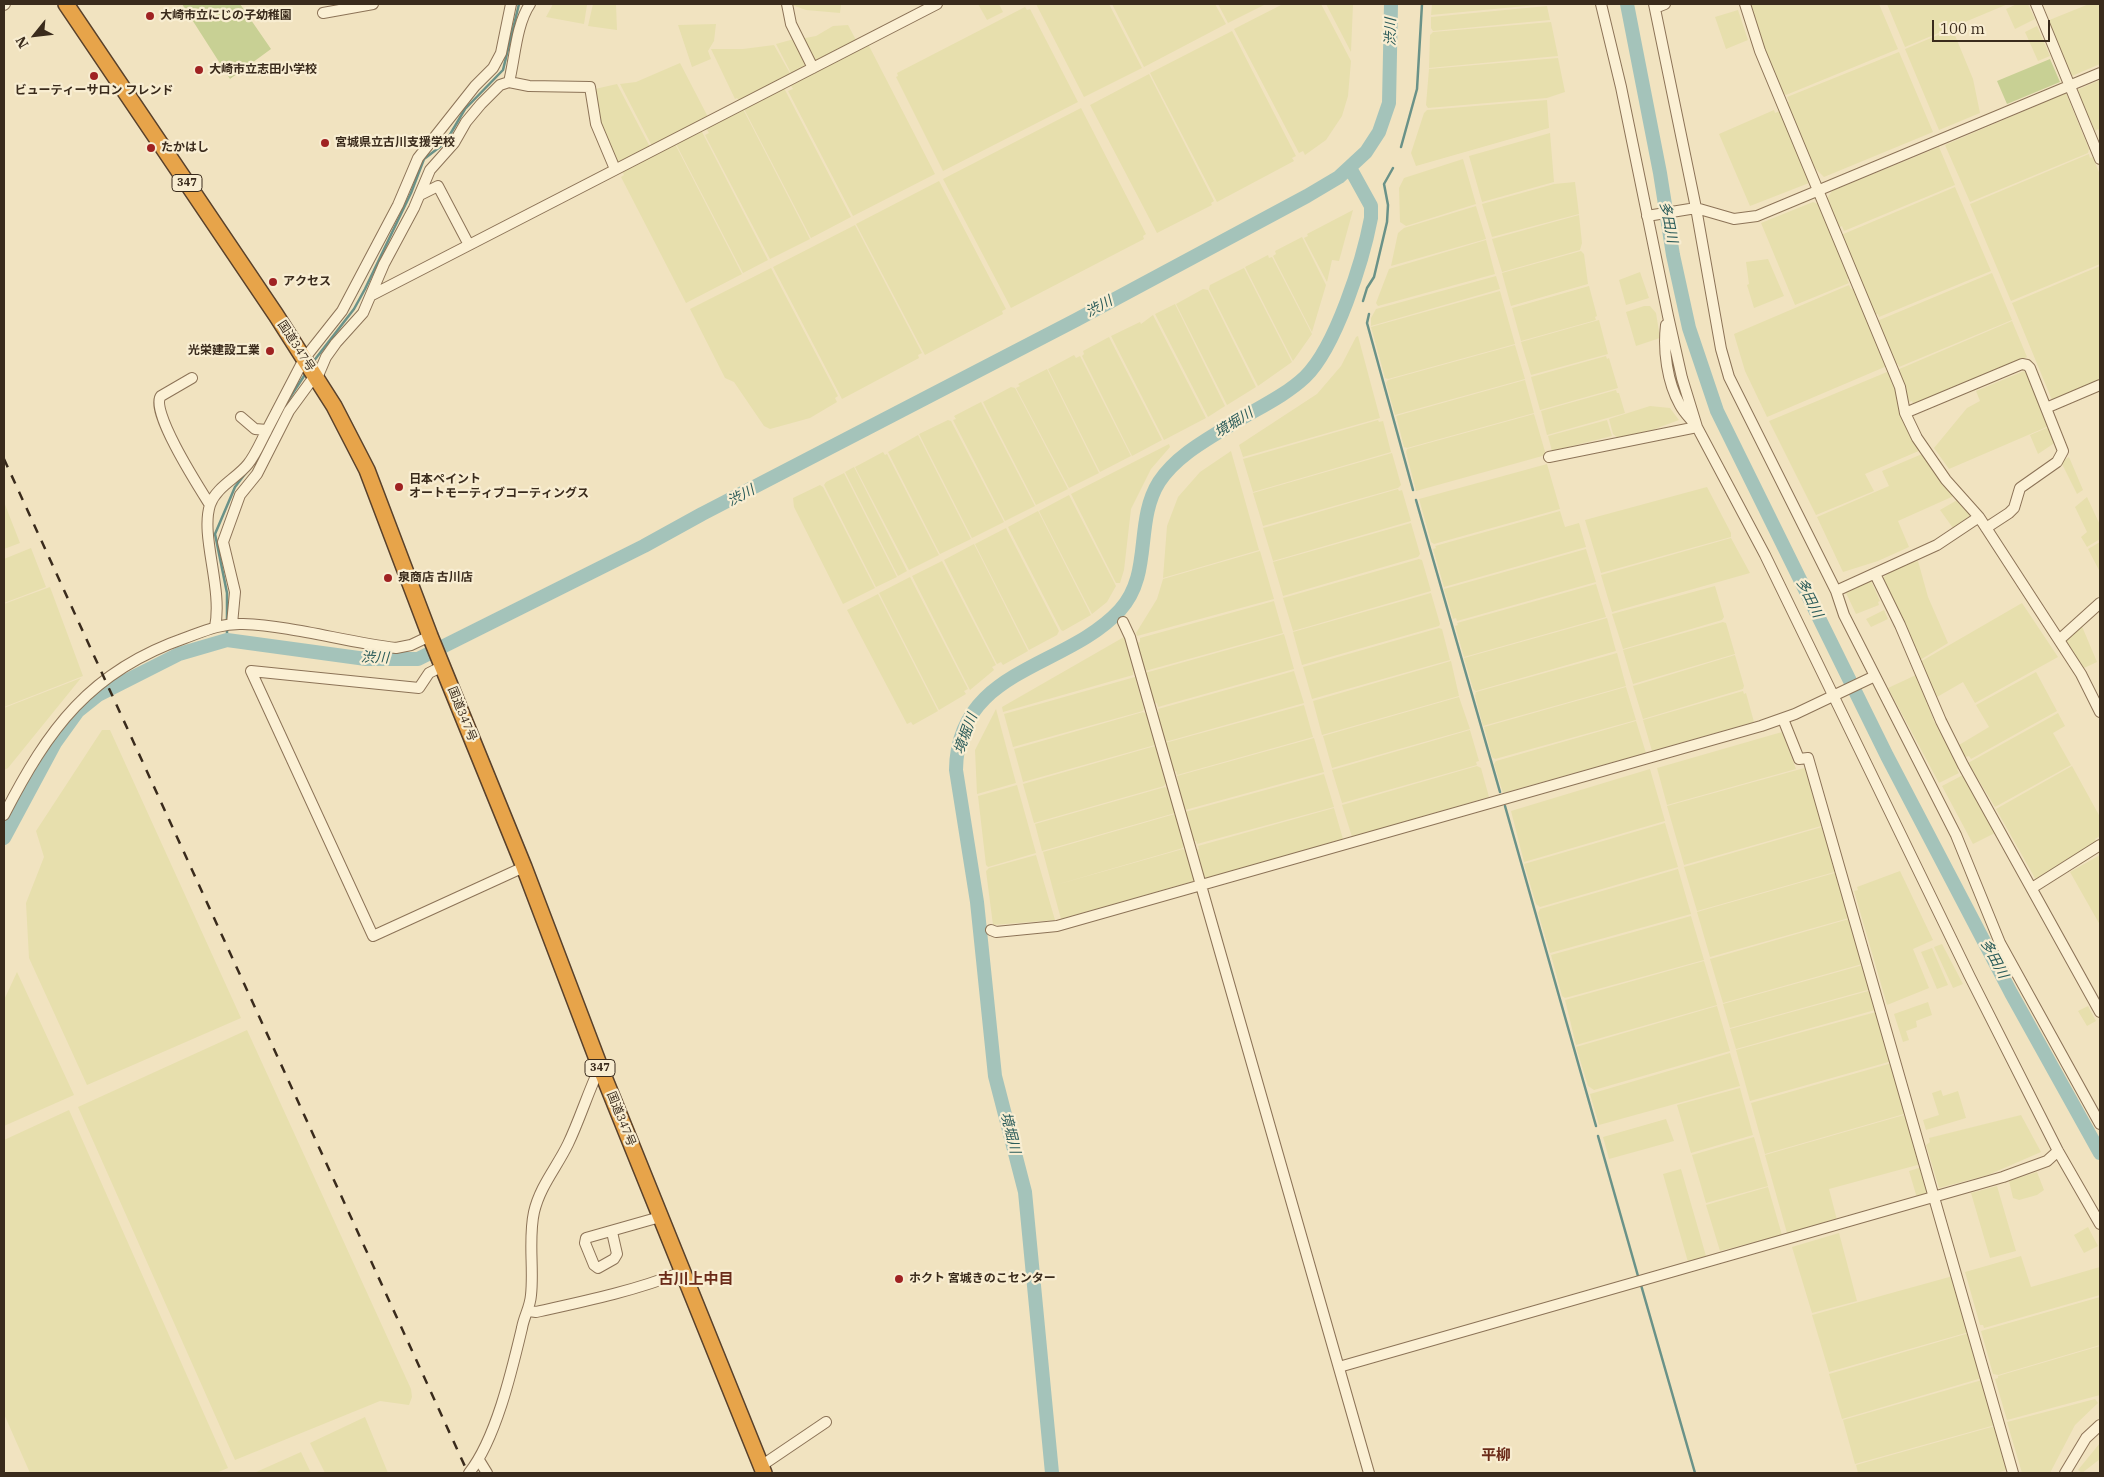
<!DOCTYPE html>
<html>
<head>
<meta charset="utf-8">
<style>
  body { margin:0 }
  #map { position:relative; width:2104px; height:1477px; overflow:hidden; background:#f1e3c0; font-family:"IBM Plex Serif",serif }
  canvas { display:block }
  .frame { position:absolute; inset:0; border:5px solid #3a2b1c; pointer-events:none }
  .north { position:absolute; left:10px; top:10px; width:50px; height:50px; -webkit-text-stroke:4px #f8edd1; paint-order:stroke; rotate:241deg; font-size:14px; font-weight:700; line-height:20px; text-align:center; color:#3a2b1c }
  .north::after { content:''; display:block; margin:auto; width:18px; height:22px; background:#3a2b1c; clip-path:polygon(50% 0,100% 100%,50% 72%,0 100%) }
  .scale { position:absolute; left:1932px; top:20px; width:118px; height:22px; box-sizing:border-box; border:2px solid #3a2b1c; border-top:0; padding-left:6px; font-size:15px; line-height:18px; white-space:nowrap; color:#3a2b1c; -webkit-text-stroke:4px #f8edd1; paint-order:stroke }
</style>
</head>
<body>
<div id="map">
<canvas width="2104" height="1477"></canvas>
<div class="frame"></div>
<div class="north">N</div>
<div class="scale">100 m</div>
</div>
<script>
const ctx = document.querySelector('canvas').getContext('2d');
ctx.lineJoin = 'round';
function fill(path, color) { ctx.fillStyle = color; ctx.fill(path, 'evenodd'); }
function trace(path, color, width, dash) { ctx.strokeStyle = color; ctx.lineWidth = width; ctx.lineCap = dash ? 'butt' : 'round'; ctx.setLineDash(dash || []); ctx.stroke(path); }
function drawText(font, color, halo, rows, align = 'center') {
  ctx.font = font + ' "IBM Plex Serif","Noto Sans JP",serif'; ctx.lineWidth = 4.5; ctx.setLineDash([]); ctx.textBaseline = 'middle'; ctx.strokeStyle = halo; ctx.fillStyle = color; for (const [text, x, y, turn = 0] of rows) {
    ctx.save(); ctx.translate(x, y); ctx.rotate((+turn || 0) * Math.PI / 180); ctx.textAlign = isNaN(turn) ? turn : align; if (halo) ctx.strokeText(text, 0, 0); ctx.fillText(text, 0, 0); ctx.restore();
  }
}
fill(new Path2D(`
  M553,4L587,5L584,24L546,17Z
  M593,4H616L617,30L588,26Z
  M789,4H841L840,13L806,10Z
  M978,4H999L1003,12L987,20Z
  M1036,4H1109L1142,68L1084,97Z
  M1112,4H1215L1226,24L1144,67Z
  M1218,4H1266L1228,23Z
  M1283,4H1321L1351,61L1348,96L1342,116L1326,140L1305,155L1303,151L1299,153L1234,29Z
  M1326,4H1353L1351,52Z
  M1432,4H1547L1431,15Z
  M1753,4H1879L1898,49L1786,95L1781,91L1760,39L1750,5Z
  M1887,4H2008L1905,47Z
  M2017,4H2028L2035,19L2015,29L2006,9Z
  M2089,4H2100V64L2072,76L2070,71H2068L2047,21Z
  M1547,6L1550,20L1433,31L1431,28V17Z
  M1025,7L1027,10L1030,9L1078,102L943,171L896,77L898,76L897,73Z
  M1738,10L1748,40L1726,49L1715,17Z
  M1551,22L1558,56L1429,68L1430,35L1433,32Z
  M716,24L714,41L708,51L711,59L692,67L678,25Z
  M848,25L856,40L814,61L800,39L816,36L833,26Z
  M2037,26L2050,56L2038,61L2025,32Z
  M1950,30L1952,34L1954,33L1973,79L1980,113L1939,130L1905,49Z
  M1232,31L1296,156L1292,158L1294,161L1217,202L1150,73Z
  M794,39L808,67L792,75L776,44Z
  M868,44L935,174L853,216L788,91L793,89L790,84Z
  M774,45L791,75L739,101L737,98L735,99L711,49H743Z
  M1899,52L1933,132L1824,177L1812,165L1785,103L1789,102L1787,97Z
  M1558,58L1565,92L1547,98L1428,108L1426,105L1429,69Z
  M680,63L708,117L652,146L620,84L636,82Z
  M1149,74L1214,201L1211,203L1212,205L1157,233L1090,105Z
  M2100,80V133L2098,129L2095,131L2077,90Z
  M617,84L650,147L617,164L600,130L595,89Z
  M784,88L851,217L811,238L744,109Z
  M2066,93L2089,149L2088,153L1970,202L1945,145Z
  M1547,100L1549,128L1416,166L1411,153L1424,113L1427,110Z
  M1081,108L1146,234L1143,236L1144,239L1011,308L943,179Z
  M743,109L810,239L770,259L705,135L709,133L706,128Z
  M1774,110L1775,113L1780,111L1809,183L1750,206L1719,134Z
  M701,130L768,260L743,273L676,144Z
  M1550,133L1554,182L1482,202L1469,156Z
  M675,144L742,274L686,303L621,177L624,175L622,171Z
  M1939,147L1955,185L1844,231L1842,226L1838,228L1826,200L1832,191Z
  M2089,154L2090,158L2093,157L2100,175V264L2011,301L1970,204Z
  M1463,159L1476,204L1406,226L1400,222L1399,188L1404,178Z
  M939,181L1006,309L1002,311L1003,314L925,355L856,224Z
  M1575,182L1579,214L1492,237L1482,204L1554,184Z
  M1955,187L1991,271L1879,317L1878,314L1874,315L1841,235Z
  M1813,202L1818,204L1850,278L1847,279L1849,283L1795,305L1761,223Z
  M1476,206L1486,239L1391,266L1398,233L1404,228Z
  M1353,210L1339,261L1332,260L1327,282L1304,238L1308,236L1307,234Z
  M1579,215L1582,243L1580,250L1502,272L1492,239Z
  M855,225L922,353L918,355L919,358L842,399L773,267Z
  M1302,237L1326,285L1312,332L1273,256L1276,254L1275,251Z
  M1486,240L1495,274L1378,306L1376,303L1389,269Z
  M1581,251L1584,254L1588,284L1511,306L1502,273Z
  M1268,255L1269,258L1272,257L1312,334L1293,361L1245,267Z
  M1768,259L1784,296L1754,308L1747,285L1749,284L1746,262Z
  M2100,266V381L2052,400L2012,303Z
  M771,268L838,396L835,398L837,402L810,418L770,429L764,426L734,382L725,378L690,309Z
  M1244,268L1292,362L1258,386L1209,289L1210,285Z
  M1640,272L1649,298L1626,305L1619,280Z
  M1992,273L2012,320L1899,367L1898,364L1895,365L1877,321Z
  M1496,276L1500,289L1371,326V318L1376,309Z
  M1849,285L1851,289L1854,288L1887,366L1767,417L1745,371L1734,334Z
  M1589,286L1597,316L1595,317L1596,320L1521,341L1512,308Z
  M1203,289L1208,290L1256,387L1227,405L1176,304Z
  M1500,291L1515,344L1388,379L1385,378L1371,327Z
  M1175,304L1225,406L1208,417L1155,314Z
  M1644,306H1650L1656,313L1660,338L1636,346L1626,312Z
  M1153,315L1206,418L1164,440L1111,336L1140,322L1141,324Z
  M1599,320L1608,354L1531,375L1521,342Z
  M2012,321L2027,357L1914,406L1912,401L1909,402L1897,370Z
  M1358,336L1380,418L1243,457L1239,445L1317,394L1341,366L1356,337Z
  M1109,337L1162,440L1132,456L1082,356L1084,354L1083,351Z
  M1515,345L1525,379L1395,415L1386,383L1388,380Z
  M1074,355L1076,358L1080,356L1131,456L1100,472L1048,369Z
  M1606,356L1607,359L1609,358L1618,388L1540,410L1531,377Z
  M1047,369L1099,473L1069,488L1016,388L1020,386L1018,384Z
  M2024,371L2027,372L2049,426L1949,469L1934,448L1967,408L1980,401L1976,391Z
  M1887,372L1890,375L1921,450L1865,474L1874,491L1816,515L1769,421Z
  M1525,380L1534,413L1407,448L1404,447L1396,416Z
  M1011,387L1015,388L1068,489L1036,505L983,402Z
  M1616,390L1617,393H1619L1625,413L1547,435L1541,411Z
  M981,402L1035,506L1005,521L953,420L956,419L954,416Z
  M1650,406L1670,408L1679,420L1652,430L1618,438L1613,434L1609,419Z
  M1534,414L1546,455L1416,491L1406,452L1407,449Z
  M948,420L951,421L1004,522L972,538L919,434Z
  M1378,420L1379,422L1383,421L1391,452L1253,492L1243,459Z
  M1607,420L1612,436L1552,451L1548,436Z
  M2049,427L2056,442L2038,454L2030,435Z
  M918,435L971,539L940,554L888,452Z
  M1169,444L1170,447L1151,469L1131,509L1124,570L1120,583H1116L1071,494Z
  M1231,451L1259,550L1163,578L1167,526L1178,497L1200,472Z
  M883,452L885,455L887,454L939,555L909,570L855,467Z
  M1392,453L1401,485L1398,488L1263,526L1253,493Z
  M1922,454L1956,495L1898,521L1909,547L1878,561L1843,572L1817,517L1889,486L1882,471Z
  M2069,457L2083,490L2077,494L2061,462Z
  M1547,464L1560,509L1434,544L1431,542L1419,499Z
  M854,467L907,571L898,576L845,472Z
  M844,473L897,577L876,587L824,485L826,482Z
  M820,485L823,487L875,588L843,604L794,507L793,498Z
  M1707,487L1731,533V537L1601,573L1585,520Z
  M1398,489L1399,491L1402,490L1411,521L1273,561L1263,528Z
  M1069,495L1116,586L1107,602L1092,614L1039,511Z
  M2087,497L2100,525V539L2087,547L2081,537L2087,532L2075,507Z
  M1959,499L1971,515L1953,528L1940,510Z
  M4,502L20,543L4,549V501Z
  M1038,511L1091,615L1063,631L1061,630L1008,527Z
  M1560,511L1565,527L1579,523L1586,547L1444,587L1433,549L1436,548L1435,546Z
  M1411,523L1420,554L1418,557L1283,596L1273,562Z
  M1006,528L1059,631L1057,635L1029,650L975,544Z
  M1731,538L1750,573L1612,612L1601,575Z
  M2100,542V572L2088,549Z
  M974,544L1028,651L1003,665L1001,662L997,664L944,560Z
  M31,548L46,587L4,603V559Z
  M1586,549L1596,582L1457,621L1456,618L1453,619L1444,589Z
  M1260,551L1274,599L1137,636L1136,633L1157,599L1163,579Z
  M1419,559L1422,560L1431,591L1293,631L1283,598Z
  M1914,560L1915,562L1918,561L1928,597L1948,643L1920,660L1883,578L1891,571Z
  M942,561L996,665L992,667L994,670L970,690L912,576Z
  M910,577L968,689L964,691L966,694L939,710L879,593Z
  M1871,581L1880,601L1878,602L1879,605L1856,614L1846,593Z
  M1596,584L1606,617L1464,657L1455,626L1458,625L1457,623Z
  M1715,586L1724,617L1722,620L1623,649L1612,614Z
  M50,587L83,676L4,707V604Z
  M1431,593L1440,624L1439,626L1302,665L1293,632Z
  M878,594L938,711L913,725L911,722L907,724L847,610Z
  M1274,601L1283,633L1145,671L1137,643L1140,642V638Z
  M2022,603L2058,657L1975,703L1963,682L1937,697L1920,662Z
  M1884,610L1888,619L1871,627L1866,619Z
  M1607,618L1616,651L1476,691L1473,689L1464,658Z
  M1723,622L1726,623L1735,654L1633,684L1623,650Z
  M2081,624L2097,662L2084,668L2065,639Z
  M1439,628L1442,629L1450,660L1312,699L1303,667Z
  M1284,634L1294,669L1158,707L1157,703L1154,704L1145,673Z
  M1124,637L1133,670V675L1003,712L1002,707Z
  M1617,653L1626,686L1483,726L1475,696L1476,692Z
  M1735,655L1744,686L1743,689L1643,719L1633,686Z
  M1451,661L1459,696L1322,735L1313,701Z
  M1294,671L1304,703L1165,742L1157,713L1159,712L1158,709Z
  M2036,672L2057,711L1971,759L1969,756L1965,757L1959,745L1989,727L1976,705Z
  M1916,675L1934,721L1959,768L1957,769L1959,773L1939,783L1888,688Z
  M1135,677L1144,708L1143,711L1013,747L1004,714Z
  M81,678L8,768L4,770V708Z
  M1626,687L1636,720L1495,759L1492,757L1484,727Z
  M1743,691L1744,694L1746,693L1754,722L1652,751L1643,720Z
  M1459,697L1470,729L1332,768L1323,736Z
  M1304,705L1313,737L1177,775L1176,771L1173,772L1165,743Z
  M996,709L1016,783L977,794L975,750Z
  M1143,712L1146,714L1155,745L1023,782L1014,749Z
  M2058,713L2065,726L2053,733L2071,765L1995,807L1968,763Z
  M1636,721L1646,753L1503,793L1494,764L1496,761Z
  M102,730H110L241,1018L87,1085L29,958L26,903L44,857L36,831Z
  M1470,730L1479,761L1476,762L1477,765L1342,803L1332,770Z
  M1782,732L1796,769L1667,805L1657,768Z
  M1314,738L1324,772L1185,810L1176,780H1178L1177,776Z
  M1155,746L1166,783L1164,786L1034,823L1023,784Z
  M1477,766L1481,768L1489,797L1352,837L1342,805Z
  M2072,766L2100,817V836L2095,839L2097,843L2036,880L1996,809Z
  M1808,767L1823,821L1820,823L1821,826L1684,865L1667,806Z
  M1650,769L1665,821L1524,862L1511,811Z
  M1324,774L1334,807L1197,844L1196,841H1193L1185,812Z
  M1963,775L1995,833L1973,844L1942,786Z
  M1017,785L1036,853L988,867L986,865L978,796Z
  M1165,787L1168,789L1175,813L1042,851L1035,824Z
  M1334,808L1343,839L1204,879L1196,850L1199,849L1198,846Z
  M1175,814L1184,845L1183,848L1052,886L1043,852Z
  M1665,823L1678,867L1540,907L1536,904L1524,864Z
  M1822,827L1823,831L1826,830L1838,871L1697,911L1684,867Z
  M1183,849L1186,852L1194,881L1061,919L1052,886Z
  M1036,855L1055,920L993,925L986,871L989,868Z
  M2100,855V925L2070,872Z
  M1678,869L1691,914L1550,953L1538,913L1540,909Z
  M1900,871L1933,940L1913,949L1929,988L1887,1005L1854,891L1858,890L1857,887Z
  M1838,872L1849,918L1710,957L1697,912Z
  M1691,916L1704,960L1565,998L1562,996L1551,955Z
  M1849,919L1862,964L1723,1003L1710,959Z
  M1942,944L1963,984L1953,988L1934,947Z
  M1932,948L1948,985L1937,989L1921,952Z
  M1704,961L1717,1005L1576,1045L1565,1000Z
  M1863,965L1871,989L1730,1028L1723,1004Z
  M17,972L74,1095L4,1126V1000Z
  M1872,990L1875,1010L1736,1049L1730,1029Z
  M1928,1002L1932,1015L1916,1021L1917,1027L1906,1031L1909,1040L1903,1042L1894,1014Z
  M1717,1006L1730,1051L1594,1090L1588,1086L1576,1047Z
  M2088,1006L2096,1021L2087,1026L2078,1011Z
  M1876,1012L1892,1061L1750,1101L1736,1050Z
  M247,1030L411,1389L412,1397L409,1405L380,1401L235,1460L78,1107Z
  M1730,1053L1740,1086L1599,1125L1590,1094Z
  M1892,1063L1906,1110L1903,1111L1904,1114L1765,1154L1751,1103Z
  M1740,1088L1753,1135L1691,1153L1677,1105Z
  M1941,1090L1943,1096L1958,1091L1966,1118L1926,1130L1923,1120L1939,1115L1932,1093Z
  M69,1110L228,1468L216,1473H30L4,1414V1140Z
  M1904,1115L1905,1119L1908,1118L1921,1164L1829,1189L1837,1220L1787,1233L1765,1155Z
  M2021,1115L2041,1152L1988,1175L1939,1188L1926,1145L1930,1142L1929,1138Z
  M1666,1119L1674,1141L1609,1159L1603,1137Z
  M1754,1137L1768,1186L1706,1203L1692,1155Z
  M1922,1167L1930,1194L1917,1198L1909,1171Z
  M1681,1169L1706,1256L1688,1262L1663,1174Z
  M2037,1172L2044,1190L2037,1195L2019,1200L2013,1198L2009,1181Z
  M1997,1186L2016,1251L1990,1258L1971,1193Z
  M1768,1187L1782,1235L1720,1251L1706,1205Z
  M2088,1227L2098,1246L2084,1253L2074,1235Z
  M1839,1233L1857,1301L1812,1313L1792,1247Z
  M2021,1256L2031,1287L2100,1267V1295L1984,1328L1983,1325H1980L1965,1272Z
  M1953,1276L1969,1332L1829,1372L1812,1315Z
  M2100,1297V1345L1998,1375L1993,1374L1981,1331Z
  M1969,1333L1982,1378L1842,1419L1829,1374Z
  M2100,1346V1395L2007,1420L1995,1379L1998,1378V1376Z
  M1982,1380L1995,1425L1855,1464L1843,1420Z
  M2095,1399L2098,1403L2075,1425L2050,1473H2022L2007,1422Z
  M365,1417L388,1473H325L310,1443Z
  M1995,1426L2007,1470L1996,1473H1858L1856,1465Z
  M2100,1443V1459L2082,1473L2078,1470Z
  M301,1452L311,1473H254Z`), '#e7dfad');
fill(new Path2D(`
  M182,4H240L271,49L230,79Z
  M2050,59L2060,82L2007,104L1997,81Z`), '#c8d094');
trace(new Path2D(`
  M1401,147L1417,89L1422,4
  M1363,301L1367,288L1374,277L1387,222L1388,205L1384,184L1393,168
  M1369,314L1367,323L1413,490
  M313,362L354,309L365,289L411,193L424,159L445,143L465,109L503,70L519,4
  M287,402L306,373
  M1416,500L1500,792
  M227,623V593L215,534L235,487L261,453
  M227,640V629
  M1505,806L1596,1126
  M1598,1136L1638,1276
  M1641,1285L1695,1473`), '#6a9288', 2.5);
trace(new Path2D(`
  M1627,4L1660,173L1673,255L1689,328L1717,411L1887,756L2011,993L2100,1153
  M4,838L55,743L78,711L98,695L179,654L227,640L366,659H418L644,546L702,514L1076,320L1307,196L1339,177L1366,152L1379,132L1389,103L1391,4
  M1052,1473L1025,1192L995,1076L977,902L956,770C957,668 1066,669 1120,610C1153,574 1134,522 1159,482C1176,456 1206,440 1232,424C1256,409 1285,396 1305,377C1336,347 1363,260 1371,218V206L1350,168`), '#a4c3ba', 14);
const minor = new Path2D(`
  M787,4L791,24L813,68
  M1601,4L1621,87L1668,316L1682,378L1697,427L1765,555L1970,977L2058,1151L2100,1224
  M1654,4L1696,208L1721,349L1729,377L1836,591L1844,615L1956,835L2000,943L2100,1124
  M1745,4L1760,51L1900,387L1905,413L1917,438L1946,480L1979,517L2081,674L2100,712
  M2036,4L2100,159
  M4,5L5,4
  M1655,8L1665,4
  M323,13L373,4
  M509,82L529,86L590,87L596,124L615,169
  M420,195L438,186L469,245
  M1647,216L1696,208L1734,219L1757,216L2100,73
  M372,295L937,4
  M192,378L161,396C149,410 200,489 210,505
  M2046,408L2100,385
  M1905,413L2022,364L2027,365L2030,368L2063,451L2057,462L2020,488L2014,508L2009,513L1986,528
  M241,417L255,429L267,430L304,359L342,311L398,205L418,158L475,86L493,68L501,53L511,4
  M1549,457L1697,427C1692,420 1684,413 1680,405C1667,382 1663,350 1666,325
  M1875,574L1900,625L1941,721L1963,765L2100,1012
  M1836,591L1937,545L1979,517
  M1123,622L1130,637L1369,1473
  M232,624L235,592L223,542L240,495L257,474L289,411L311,381L317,378L326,357L336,343L363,313L384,264L414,208L430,170L454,143L466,122L481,104L500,85L509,82C515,58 516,25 530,4
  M215,627C223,588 200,536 210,505C216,487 237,478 248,464C256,454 261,441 267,430
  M2059,640L2100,603
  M443,666L429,673L419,688L251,671L373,936L524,867
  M1783,719L1799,759L1808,758L2013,1473
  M4,815C48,729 90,671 185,638C204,631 222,623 243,624C294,626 345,642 396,648L411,645L430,636
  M2032,888L2100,845
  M991,930L996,932L1057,926L1761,726L1795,714L1875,676
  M612,1232L617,1254L614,1259L598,1268L594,1265L585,1243L586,1238L660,1217
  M529,1311L536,1312C586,1301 634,1291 682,1272
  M1339,1367L2003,1177L2047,1161L2058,1151
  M479,1460L487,1473
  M761,1466L826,1422
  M469,1473C496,1439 512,1370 522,1328C524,1316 530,1308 531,1295C534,1268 528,1239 534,1212C540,1186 557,1167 568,1144C580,1119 588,1092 600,1067
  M2065,1473L2086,1438L2100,1425`);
const highway = new Path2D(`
  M66,4L276,315L334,406L367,470L430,636L524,867L600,1067L764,1473`);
trace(minor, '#8c7357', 12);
trace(highway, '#59412b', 18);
trace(minor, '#fbf0d4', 10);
trace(highway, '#e7a44a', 15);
trace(new Path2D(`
  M4,459L468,1473`), '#3a2b1c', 2.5, [9, 9]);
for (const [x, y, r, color] of [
  [150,16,5,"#9f2222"],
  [199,70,5,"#9f2222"],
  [94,76,5,"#9f2222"],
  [325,143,5,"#9f2222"],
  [151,148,5,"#9f2222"],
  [273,282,5,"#9f2222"],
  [270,351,5,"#9f2222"],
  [399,487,5,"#9f2222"],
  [388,578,5,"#9f2222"],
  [899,1279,5,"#9f2222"]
]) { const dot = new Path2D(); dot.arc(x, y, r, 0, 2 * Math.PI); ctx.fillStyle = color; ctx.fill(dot); trace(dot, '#f8edd1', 2); }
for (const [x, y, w] of [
  [187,183,30],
  [600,1068,30]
]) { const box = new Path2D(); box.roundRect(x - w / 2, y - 8.5, w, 17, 4); ctx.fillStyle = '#f8edd1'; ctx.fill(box); trace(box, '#3a2b1c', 1); }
drawText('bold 11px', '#3a2b1c', null, [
  ["347",187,183],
  ["347",600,1068]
]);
drawText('bold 12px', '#3a2b1c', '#f8edd1', [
  ["大崎市立にじの子幼稚園",160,16],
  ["大崎市立志田小学校",209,70],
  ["ビューティーサロン フレンド",94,91,"center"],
  ["宮城県立古川支援学校",335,143],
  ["たかはし",161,148],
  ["アクセス",283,282],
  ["光栄建設工業",260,351,"right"],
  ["日本ペイント",409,480],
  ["オートモーティブコーティングス",409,494],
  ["泉商店 古川店",398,578],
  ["ホクト 宮城きのこセンター",909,1279]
], 'left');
drawText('12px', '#3a2b1c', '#f8edd1', [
  ["国道347号",296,346,57],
  ["国道347号",462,714,68],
  ["国道347号",621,1119,68]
]);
drawText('italic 14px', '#2a5b59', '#f8edd1', [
  ["渋川",1391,32,-89],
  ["多田川",1668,222,79],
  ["渋川",1099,307,-29],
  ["境堀川",1234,423,-32],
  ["渋川",741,496,-28],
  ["多田川",1809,598,64],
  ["渋川",375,658,2],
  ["境堀川",966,734,-70],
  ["多田川",1994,959,62],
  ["境堀川",1010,1133,76]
]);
drawText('bold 15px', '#6a2a18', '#f8edd1', [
  ["古川上中目",696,1280],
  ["平柳",1496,1456]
]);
</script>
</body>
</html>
